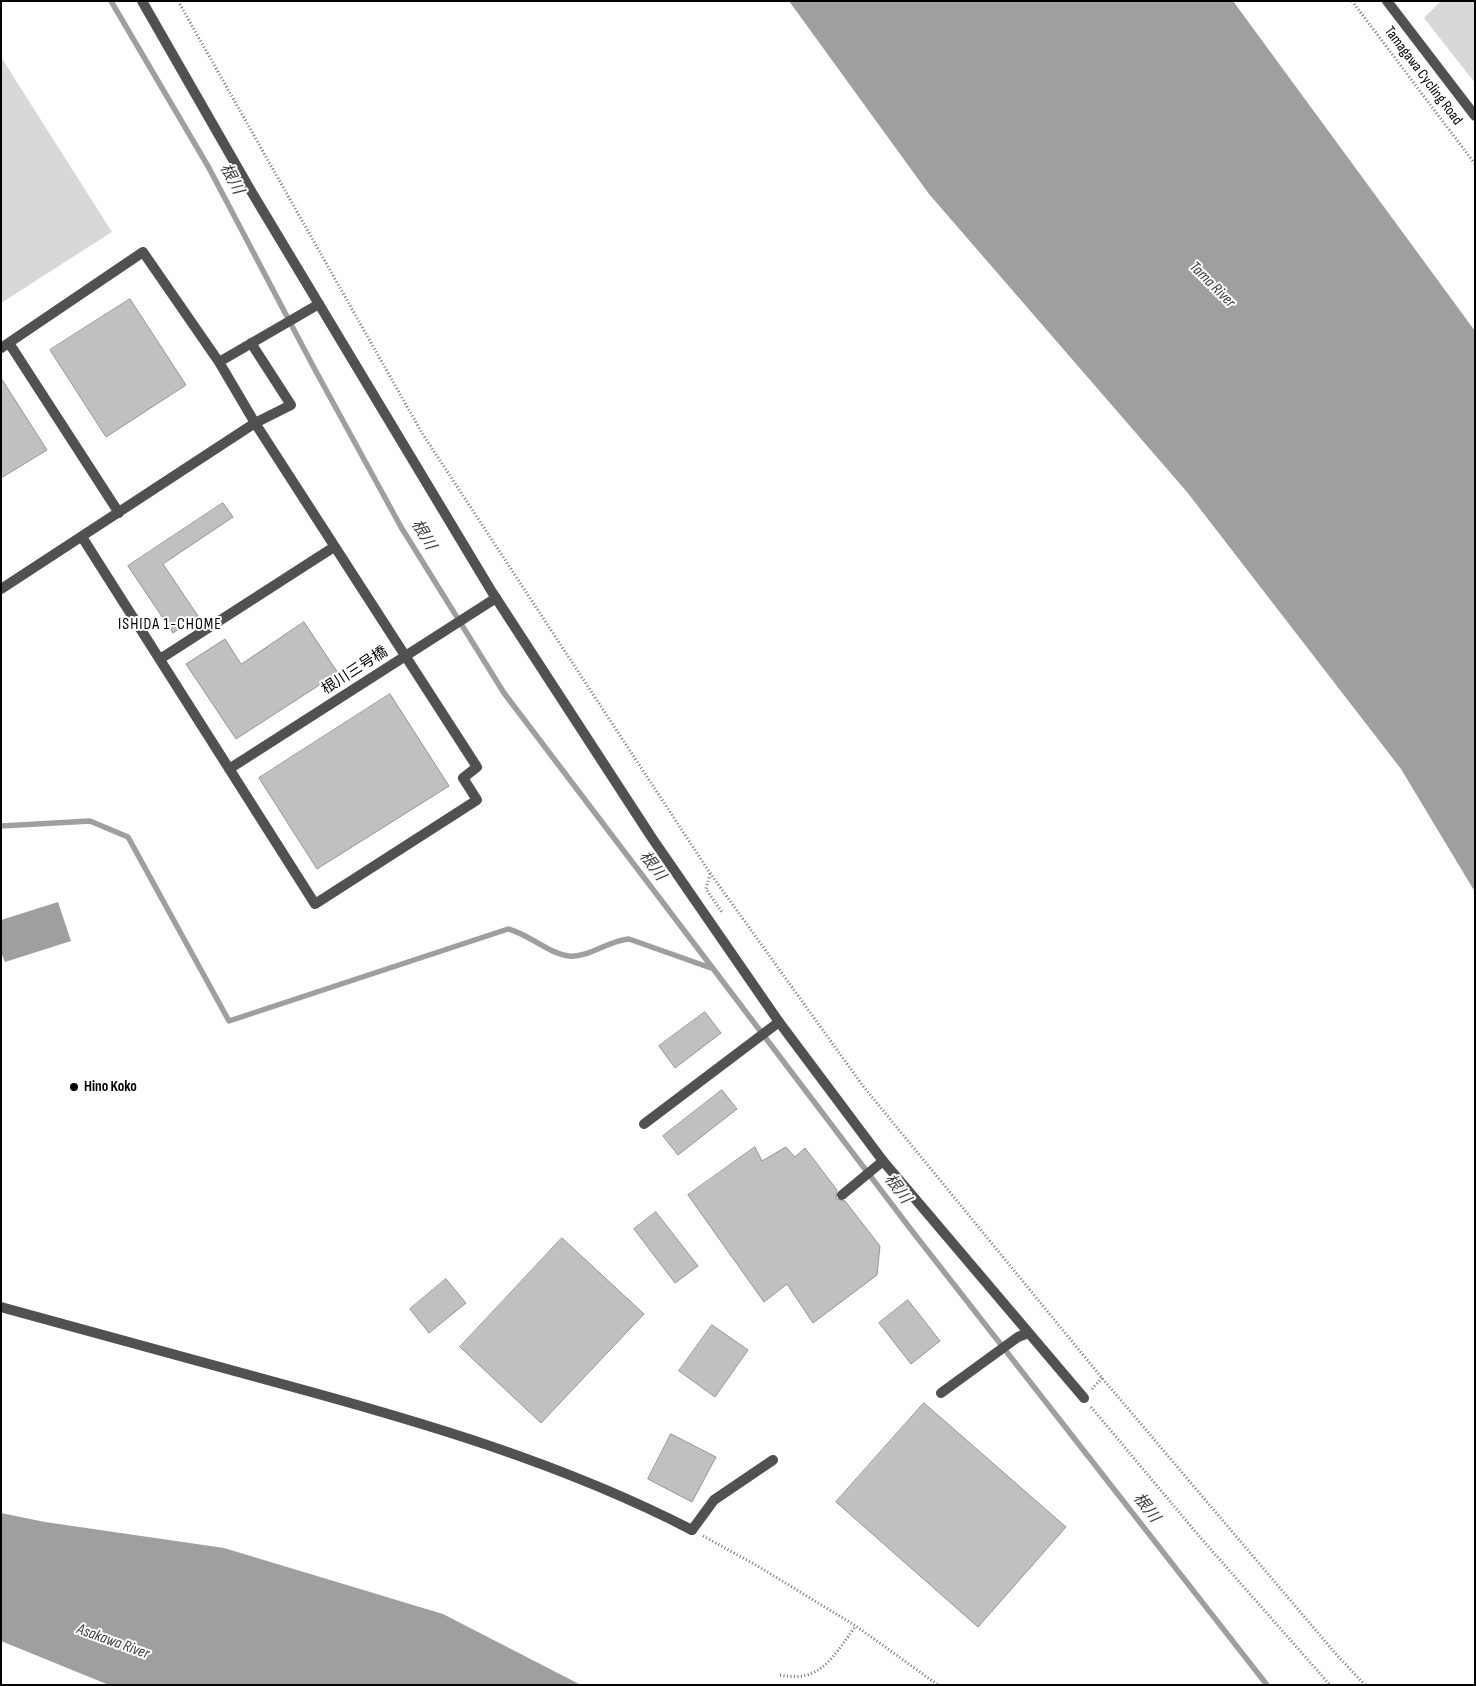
<!DOCTYPE html>
<html>
<head>
<meta charset="utf-8">
<style>
  body { margin:0 }
  #map { position:relative; width:1476px; height:1686px; overflow:hidden; background:#fff; font-family:"Sofia Sans Condensed",sans-serif }
  canvas { display:block }
  .frame { position:absolute; inset:0; border:2px solid #000; pointer-events:none }
</style>
</head>
<body>
<div id="map">
<canvas width="1476" height="1686"></canvas>
<div class="frame"></div>
</div>
<script>
const ctx = document.querySelector('canvas').getContext('2d');
ctx.lineJoin = 'round';
function fill(path, color) { ctx.fillStyle = color; ctx.fill(path, 'evenodd'); }
function trace(path, color, width, dash) { ctx.strokeStyle = color; ctx.lineWidth = width; ctx.lineCap = dash ? 'butt' : 'round'; ctx.setLineDash(dash || []); ctx.stroke(path); }
function drawText(font, color, halo, rows, align = 'center') {
  ctx.font = font + ' "Sofia Sans Condensed","Noto Sans JP",sans-serif'; ctx.lineWidth = 4; ctx.setLineDash([]); ctx.textBaseline = 'middle'; ctx.strokeStyle = halo; ctx.fillStyle = color; for (const [text, x, y, turn = 0] of rows) {
    ctx.save(); ctx.translate(x, y); ctx.rotate((+turn || 0) * Math.PI / 180); ctx.textAlign = isNaN(turn) ? turn : align; if (halo) ctx.strokeText(text, 0, 0); ctx.fillText(text, 0, 0); ctx.restore();
  }
}
fill(new Path2D(`
  M1441,1H1475V83L1424,18Z
  M1,57L112,232L1,303Z`), '#d8d8d8');
fill(new Path2D(`
  M789,1H1233L1475,331V892L1401,769L1187,492L929,194Z
  M58,902L71,941L5,962L1,952V920Z
  M1,1513L45,1522L224,1548L443,1614L581,1685H109L1,1641Z`), '#9f9f9f');
trace(new Path2D(`
  M111,1L209,168L313,366L401,527L504,693L909,1227L1267,1685
  M1,826L90,821L128,837L229,1021L508,929C529,934 547,953 569,956C589,958 609,940 629,939L711,968`), '#9f9f9f', 5.5);
const building = new Path2D(`
  M130,299L186,385L106,437L50,350Z
  M1,378L47,450L1,478Z
  M223,503L233,517L163,564L198,616L173,633L128,566Z
  M304,622L338,673L236,739L186,664L225,639L241,664Z
  M390,694L449,786L317,869L259,778Z
  M705,1012L721,1033L675,1068L659,1046Z
  M722,1090L737,1109L678,1155L663,1136Z
  M755,1147L762,1161L786,1147L795,1157L805,1148L837,1190L836,1199L845,1201L880,1246L877,1275L813,1323L787,1284L764,1302L688,1195Z
  M656,1212L698,1266L675,1283L634,1229Z
  M562,1238L644,1314L541,1423L460,1347Z
  M446,1279L466,1303L429,1333L410,1309Z
  M908,1300L940,1341L911,1364L879,1323Z
  M712,1325L748,1350L715,1397L679,1371Z
  M924,1403L1066,1527L978,1627L836,1502Z
  M671,1434L716,1457L692,1502L648,1479Z`);
fill(building, '#c0c0c0');
trace(building, '#959595', 1);
trace(new Path2D(`
  M178,1L422,433L710,873L863,1086L1102,1378L1335,1653L1365,1685
  M1352,1L1475,164
  M710,874L706,889L722,912
  M1092,1389L1102,1378
  M1091,1407L1199,1536L1330,1685
  M703,1536L756,1565L856,1626L938,1685
  M780,1675C822,1684 834,1654 856,1626`), '#737373', 3, [1, 2.5]);
trace(new Path2D(`
  M9,343L119,513
  M1,348L143,252L219,362
  M82,537L315,904L477,800L463,778L477,767L255,423L219,362L319,304
  M1,589L255,423L291,405L251,343
  M160,659L334,547
  M229,769L496,598
  M644,1124L779,1022
  M842,1195L883,1161
  M941,1393L1018,1337L1028,1333
  M692,1530L714,1500L773,1460`), '#515151', 10);
trace(new Path2D(`
  M142,1L251,191L492,592L652,838L779,1022L883,1161L1084,1398
  M1,1307C95,1333 189,1359 282,1384C422,1422 562,1463 692,1530`), '#515151', 10);
trace(new Path2D(`
  M1387,1L1475,116`), '#515151', 10);
for (const [x, y, r, color] of [
  [74,1087,5,"#000"]
]) { const dot = new Path2D(); dot.arc(x, y, r, 0, 2 * Math.PI); ctx.fillStyle = color; ctx.fill(dot); trace(dot, '#fff', 2); }
drawText('15px', '#000', '#fff', [
  ["Tamagawa Cycling Road",1423,76,53],
  ["根川三号橋",355,671,-33]
]);
drawText('bold 15px', '#000', '#fff', [
  ["Hino Koko",84,1087]
], 'left');
drawText('italic 16px', '#404040', '#fff', [
  ["根川",231,179,62],
  ["Tama River",1212,285,45],
  ["根川",423,535,59],
  ["根川",652,866,53],
  ["根川",897,1189,53],
  ["根川",1146,1508,52],
  ["Asakawa River",113,1642,20]
]);
ctx.letterSpacing = '1px';
drawText('16px', '#000', '#fff', [
  ["ISHIDA 1-CHOME",170,625]
]);
ctx.letterSpacing = '0px';
</script>
</body>
</html>
